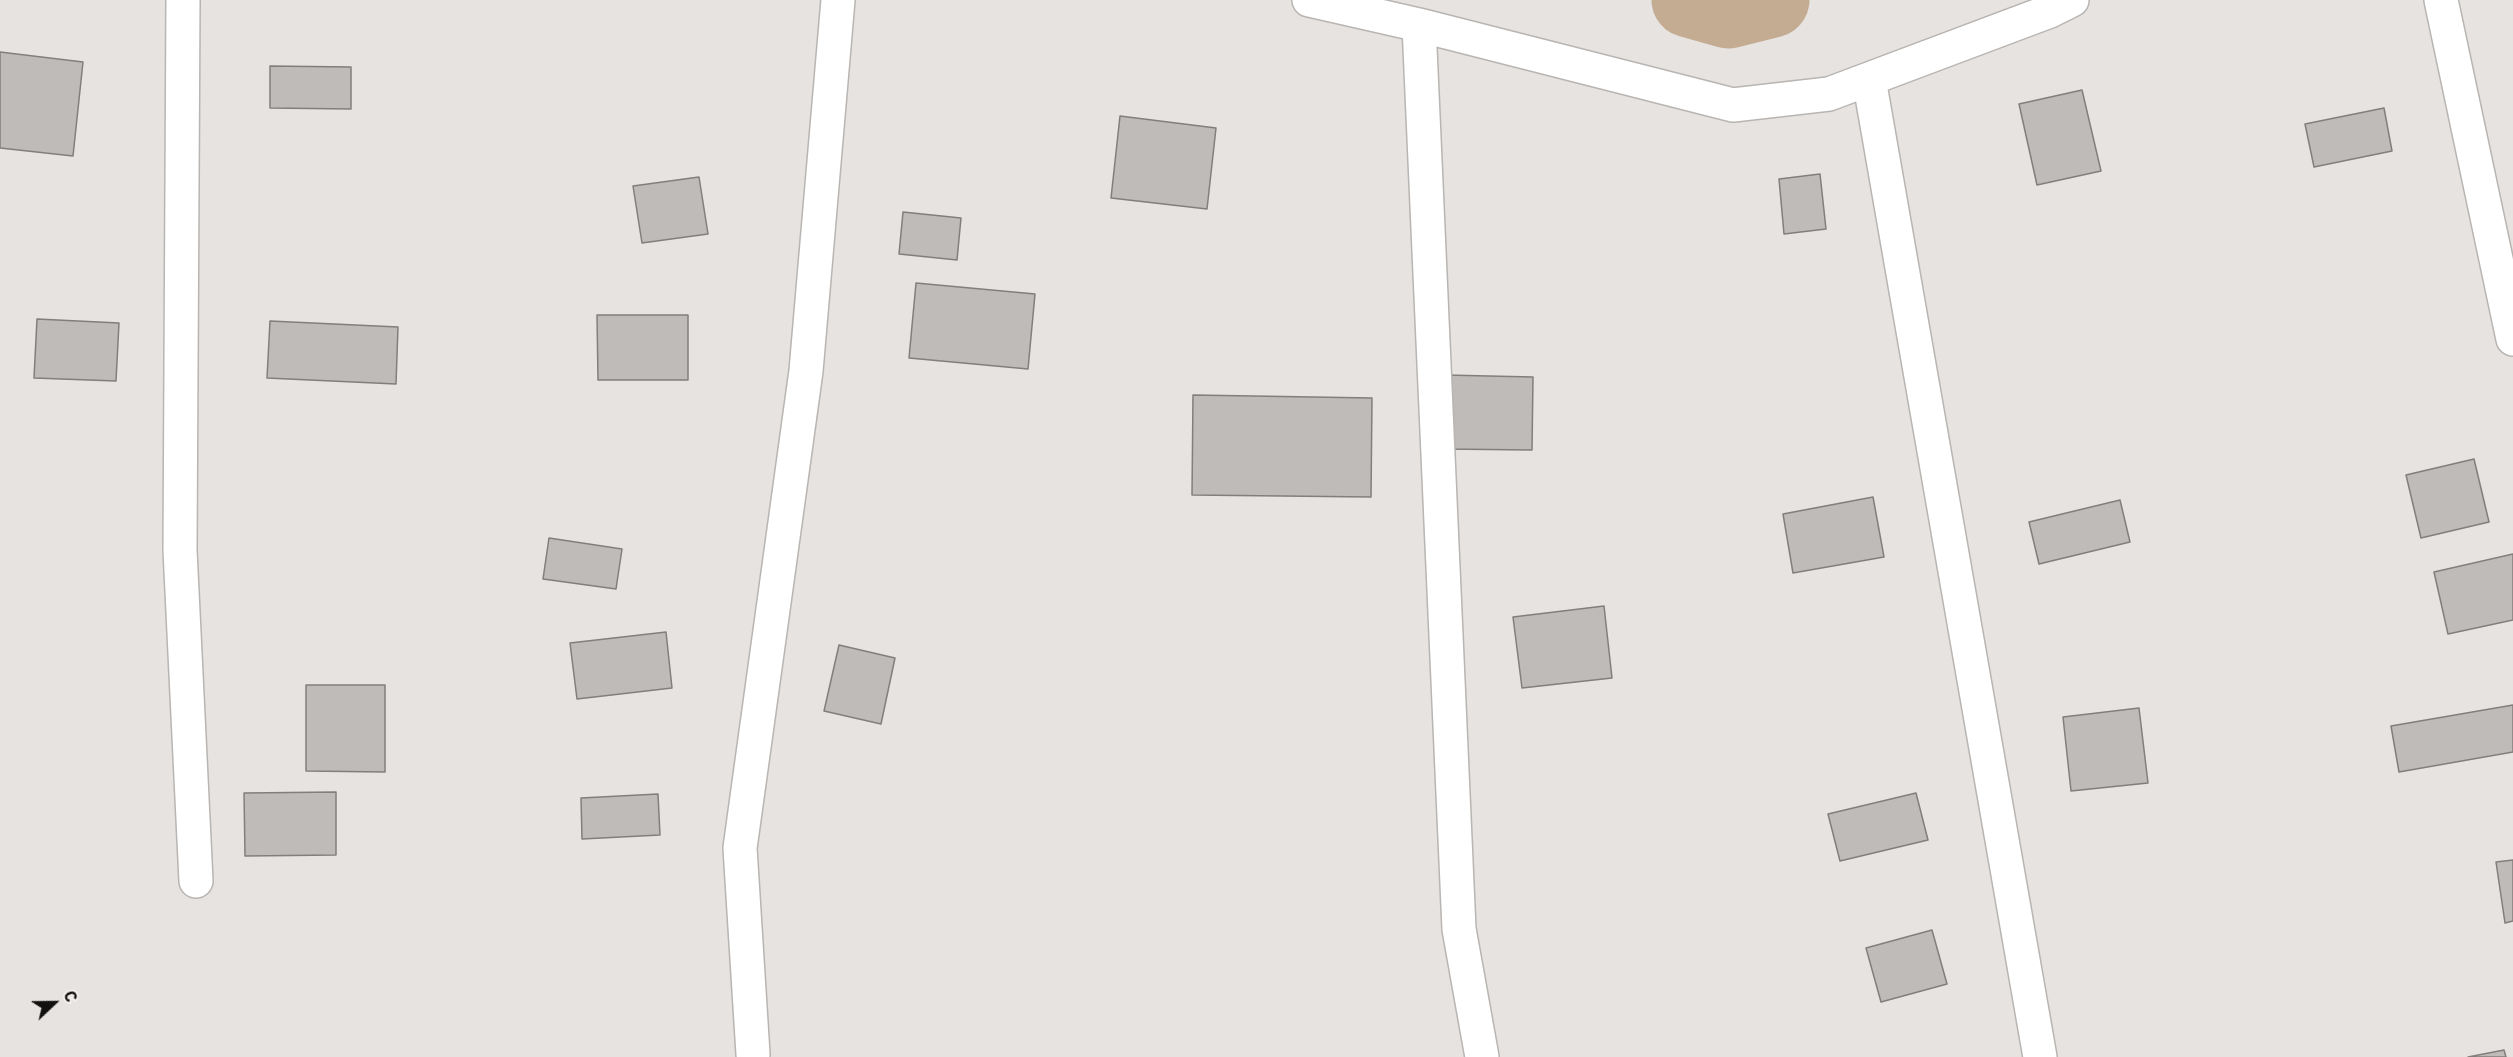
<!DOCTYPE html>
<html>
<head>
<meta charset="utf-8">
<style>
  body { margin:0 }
  #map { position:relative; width:2513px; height:1057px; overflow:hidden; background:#e6e3e0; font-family:"IBM Plex Sans",sans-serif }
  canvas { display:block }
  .north { position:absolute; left:24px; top:973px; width:60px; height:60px; -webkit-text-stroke:4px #f3f0ed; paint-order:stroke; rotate:68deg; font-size:16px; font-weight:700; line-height:24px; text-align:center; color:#121110 }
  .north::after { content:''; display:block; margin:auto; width:21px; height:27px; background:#121110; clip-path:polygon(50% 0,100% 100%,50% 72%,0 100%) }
</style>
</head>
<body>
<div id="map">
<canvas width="2513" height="1057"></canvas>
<div class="north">С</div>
</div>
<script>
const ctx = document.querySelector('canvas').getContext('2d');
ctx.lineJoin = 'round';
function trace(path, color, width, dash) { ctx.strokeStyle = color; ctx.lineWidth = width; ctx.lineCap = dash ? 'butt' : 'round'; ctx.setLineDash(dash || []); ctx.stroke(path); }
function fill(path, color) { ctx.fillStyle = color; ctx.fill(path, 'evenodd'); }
trace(new Path2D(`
  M1689,0L1728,11L1772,0`), '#c4ac92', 75);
const building = new Path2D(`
  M0,52L83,62L73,156L0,148Z
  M270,66L351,67V109L270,108Z
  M2082,90L2101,171L2037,185L2019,104Z
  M2384,108L2392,151L2314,167L2305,124Z
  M1120,116L1216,128L1207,209L1111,198Z
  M1820,174L1826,229L1784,234L1779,179Z
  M699,177L708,234L642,243L633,186Z
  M903,212L961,218L957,260L899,254Z
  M916,283L1035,294L1028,369L909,358Z
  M597,315H688V380H598Z
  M37,319L119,323L116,381L34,378Z
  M270,321L398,327L396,384L267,378Z
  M1445,375L1533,377L1532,450L1444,449Z
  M1193,395L1372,398L1371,497L1192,495Z
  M2474,459L2489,522L2421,538L2406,475Z
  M1873,497L1884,557L1793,573L1783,514Z
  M2120,500L2130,542L2039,564L2029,522Z
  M549,538L622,549L616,589L543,579Z
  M2513,554V620L2448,634L2434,572Z
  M1604,606L1612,678L1522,688L1513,617Z
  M666,632L672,688L577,699L570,643Z
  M839,645L895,658L881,724L824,711Z
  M306,685H385V772L306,771Z
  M2513,705V752L2399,772L2391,726Z
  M2139,708L2148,783L2071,791L2063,717Z
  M336,792V855L245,856L244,793Z
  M1916,793L1928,840L1840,861L1828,814Z
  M658,794L660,835L582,839L581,798Z
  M2513,860V921L2505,923L2496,862Z
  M1932,930L1947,984L1881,1002L1866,948Z
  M2504,1050L2506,1057H2468Z`);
fill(building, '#bebbb8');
trace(building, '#817f7c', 1.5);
const minor = new Path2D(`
  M183,0L180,550L196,881
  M1309,0L1419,25L1733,105L1829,94L2050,11L2072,0
  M2441,0L2513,339
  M1419,25L1459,929L1482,1057
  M1869,79L2040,1057
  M753,1054L740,848L806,371L838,0`);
trace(minor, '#b8b5b2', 36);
trace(minor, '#fff', 33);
</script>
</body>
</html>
